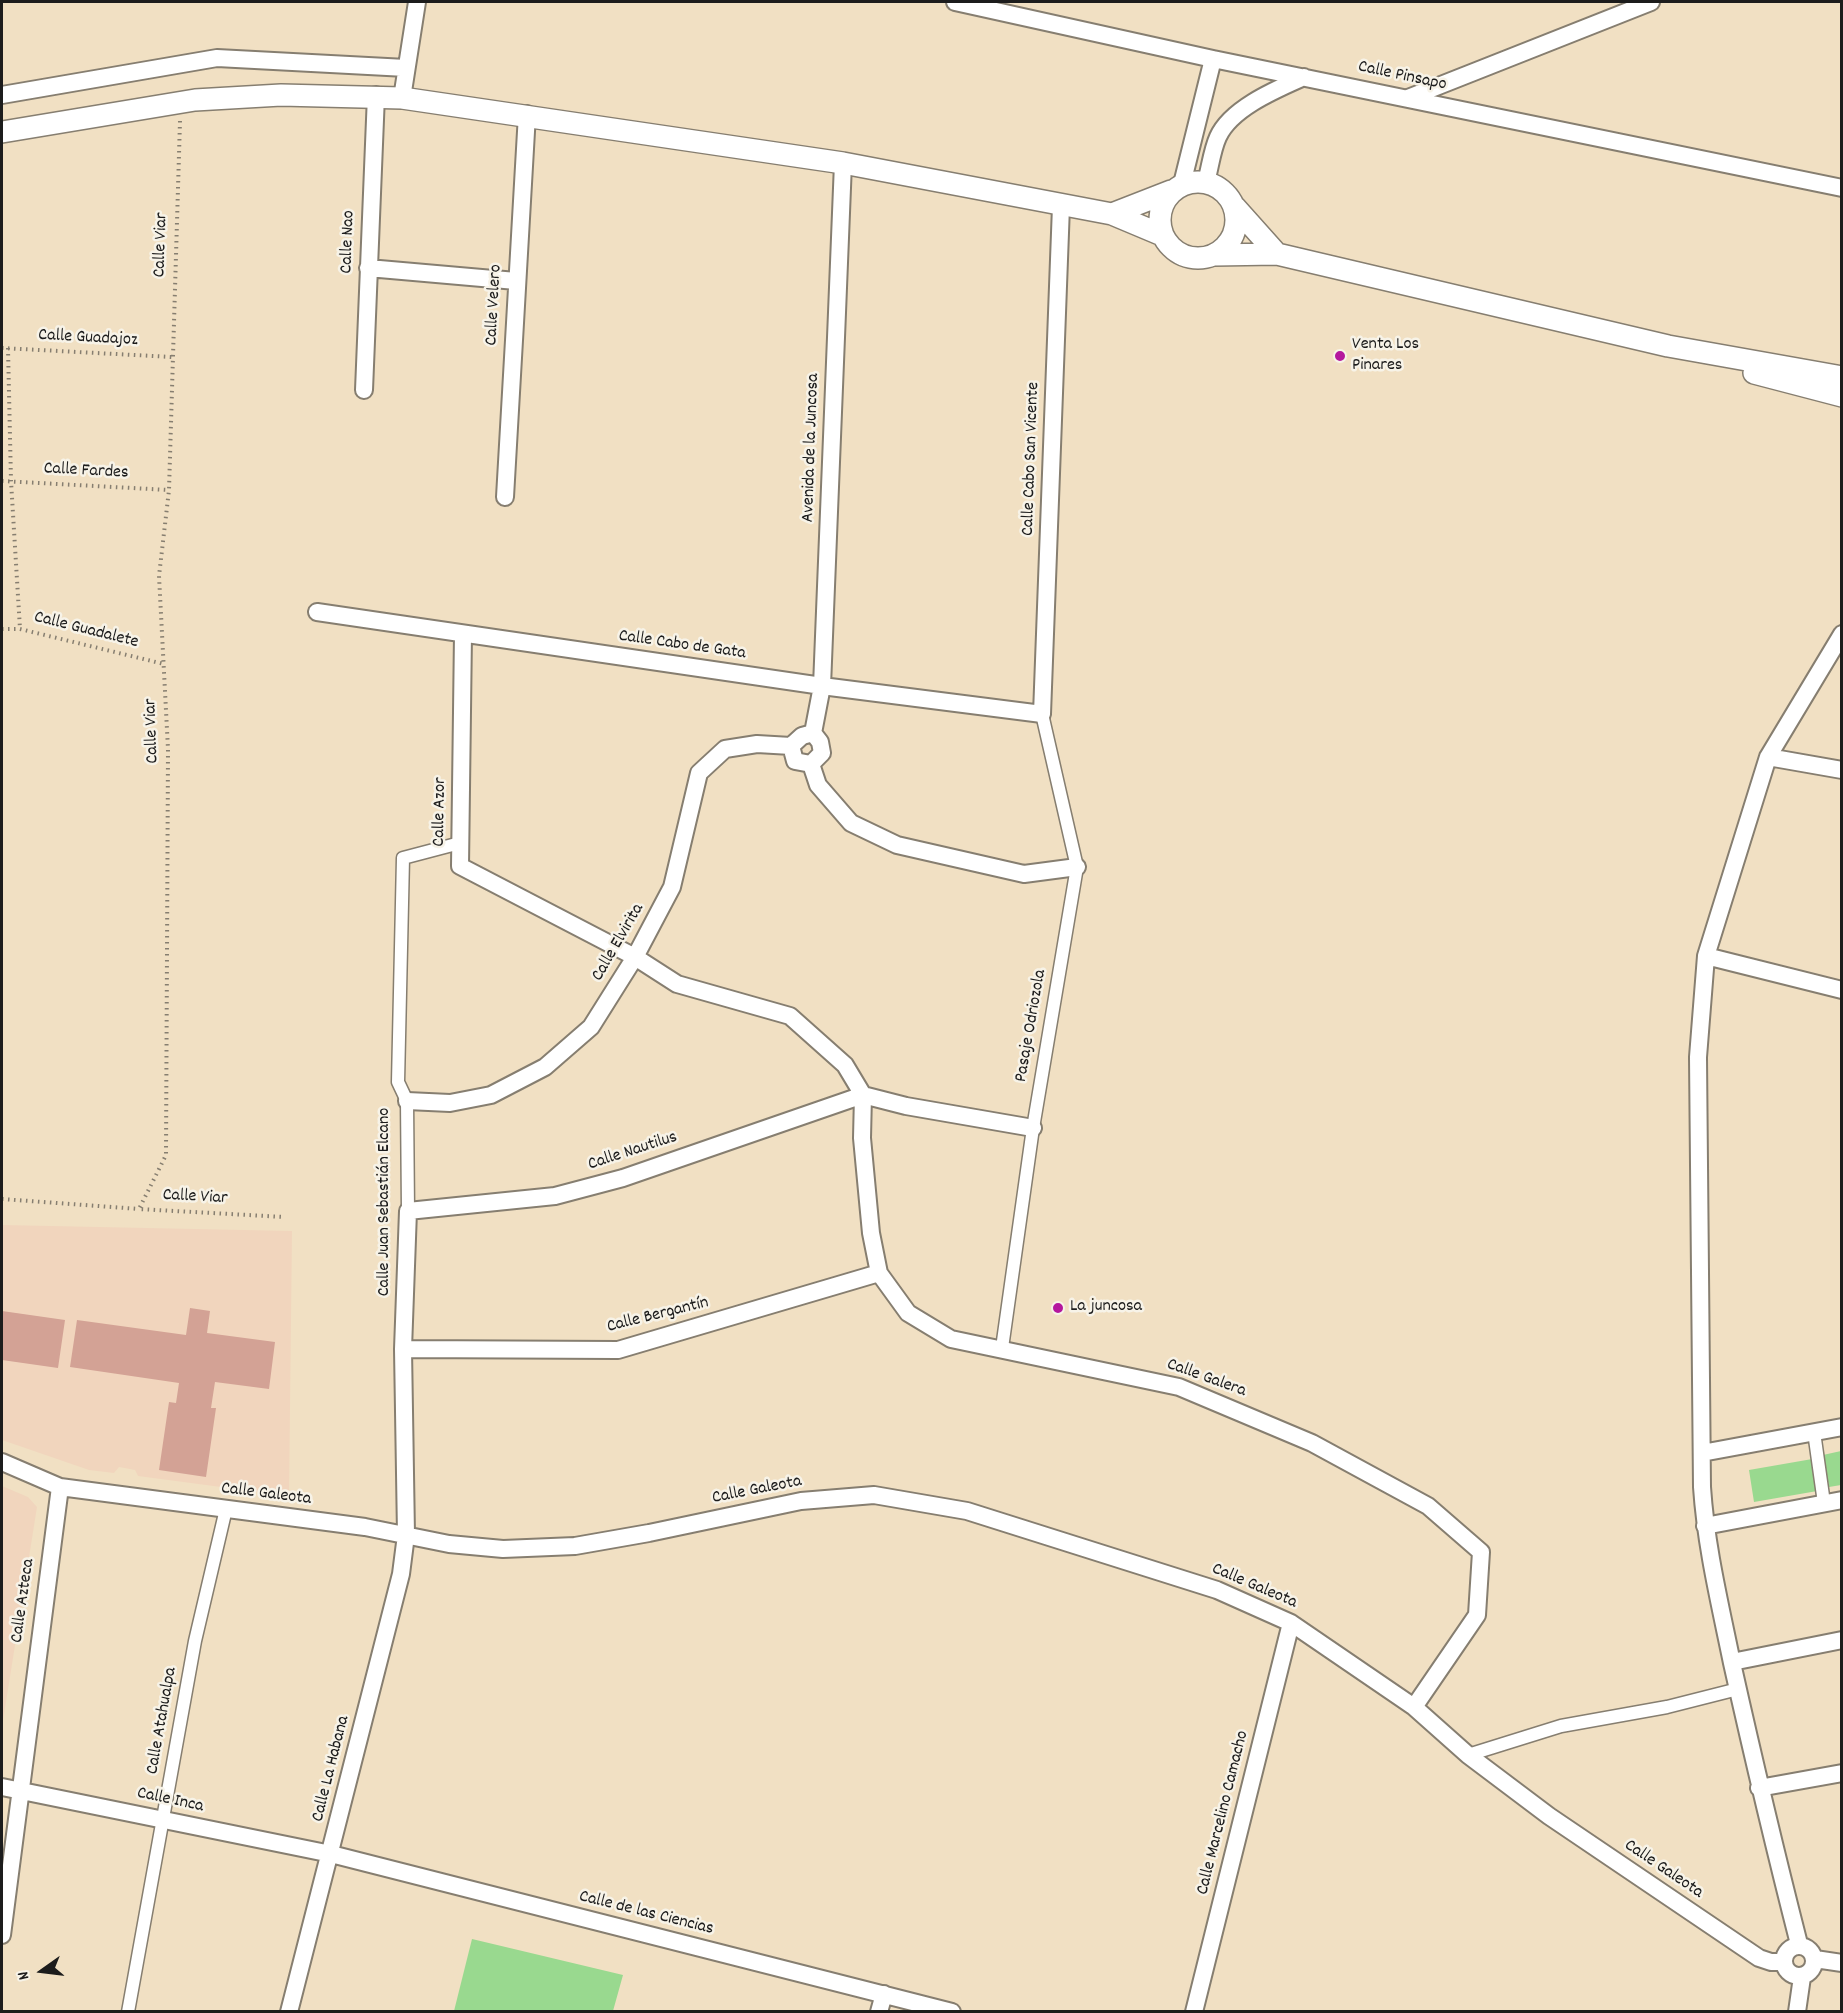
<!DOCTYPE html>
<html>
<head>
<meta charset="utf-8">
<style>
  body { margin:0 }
  #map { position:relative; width:1843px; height:2013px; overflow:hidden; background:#f1e0c3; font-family:Dekko,sans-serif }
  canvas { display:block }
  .frame { position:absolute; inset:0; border:3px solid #1c1c1c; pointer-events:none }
  .north { position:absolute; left:12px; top:1941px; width:60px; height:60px; -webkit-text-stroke:4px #f7f3e8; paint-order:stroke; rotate:256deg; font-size:16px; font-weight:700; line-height:24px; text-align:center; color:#1c1c1c }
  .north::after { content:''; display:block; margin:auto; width:21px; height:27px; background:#1c1c1c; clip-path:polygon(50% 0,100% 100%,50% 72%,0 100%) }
</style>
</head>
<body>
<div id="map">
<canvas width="1843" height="2013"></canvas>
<div class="frame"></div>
<div class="north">N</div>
</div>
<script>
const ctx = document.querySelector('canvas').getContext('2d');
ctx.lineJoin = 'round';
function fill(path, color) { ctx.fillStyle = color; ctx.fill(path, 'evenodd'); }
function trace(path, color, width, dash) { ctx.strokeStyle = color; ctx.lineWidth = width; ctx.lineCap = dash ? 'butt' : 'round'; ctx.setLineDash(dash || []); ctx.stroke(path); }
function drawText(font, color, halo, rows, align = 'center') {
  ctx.font = font + ' Dekko,sans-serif'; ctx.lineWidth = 5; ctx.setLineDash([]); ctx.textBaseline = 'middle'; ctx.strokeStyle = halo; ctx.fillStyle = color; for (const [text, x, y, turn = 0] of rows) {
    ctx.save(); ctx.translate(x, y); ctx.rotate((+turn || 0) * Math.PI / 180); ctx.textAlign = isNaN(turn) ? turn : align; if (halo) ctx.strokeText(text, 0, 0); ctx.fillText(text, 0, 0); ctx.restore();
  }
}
fill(new Path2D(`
  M2,1225L292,1231L289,1496L138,1476L135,1470L119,1467L114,1473L89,1470L2,1440Z
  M2,1486L28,1497L37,1507L2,1727Z`), '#f1d5bd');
fill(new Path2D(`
  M1841,1451V1485L1829,1487L1823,1455Z
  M1818,1458L1823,1490L1754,1502L1749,1470Z
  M472,1939L623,1975L613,2011H454Z`), '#99d98f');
fill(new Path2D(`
  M190,1308L210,1311L207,1333L275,1342L269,1389L215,1382L211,1408H216L206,1477L159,1470L169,1402L176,1403L179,1383L70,1367L77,1320L186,1335Z
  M2,1311L65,1320L58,1368L2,1360Z`), '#d3a295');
const pedestrian = new Path2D(`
  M408,1211L407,1101L398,1082L403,858L460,843
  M1002,1348L1033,1128L1077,867L1042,714
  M1814,1432L1824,1503
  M1468,1755L1561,1726L1667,1707L1738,1689
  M128,2012L195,1641L226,1509`);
const minor = new Path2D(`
  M955,2L1213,59L1842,188
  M2,95L217,58L406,68
  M402,98L417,2
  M1408,98L1651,2
  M1206,182C1210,168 1212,150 1218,137C1231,108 1277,89 1304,77
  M1182,184L1213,59
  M368,268L516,281
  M364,390L376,95
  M505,497L527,114
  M317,612L822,686L1042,714L1061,206
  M463,634L460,866L635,957L677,984L790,1016L845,1065L863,1095L906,1106L1033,1128
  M813,733L822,686L843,163
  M813,733L820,742L822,753L811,764L795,761L791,746L802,736Z
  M1768,757L1842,770
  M811,764L818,785L851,823L897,845L1024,874L1077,867
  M1706,956L1842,990
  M863,1095L862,1138L871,1233L879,1273L908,1313L951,1339L1179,1387L1312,1443L1428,1506L1481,1552L1477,1615L1414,1707
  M407,1101L450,1103L491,1095L545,1067L591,1027L635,957L672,887L699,773L725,749L757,744L791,746
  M403,1349L618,1350L879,1273
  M1702,1453L1842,1427
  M2,1462L60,1487L365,1527L449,1544L503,1549L575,1546L649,1533L801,1501L874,1495L967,1511L1217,1590L1291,1623L1414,1707L1468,1755L1549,1816L1759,1958L1771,1962H1783
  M1705,1526L1842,1500
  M1732,1662L1842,1640
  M2,1787L331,1854L952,2012
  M1759,1788L1842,1773
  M2,1935L60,1487
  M1799,1944C1775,1850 1753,1757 1732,1663C1720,1604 1706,1547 1702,1487L1698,1057L1706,956L1768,757L1842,634
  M1784 1961a15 15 0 1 1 30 0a15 15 0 1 1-30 0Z
  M1815,1959L1842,1963
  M289,2012L401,1574L406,1535L403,1349L408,1211L555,1196L623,1178L863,1095
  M879,2012L884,1994
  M1194,2012L1291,1623
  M1797,2012L1802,1977`);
const tertiary = new Path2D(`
  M2,132L195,100L281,95L402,98L843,163L1112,214L1162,235
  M1160 220a38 38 0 1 1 76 0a38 38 0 1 1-76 0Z
  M1235,207L1277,254
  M1112,214L1171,191
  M1214,255L1277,254L1668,346L1842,377
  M1754,373L1842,396`);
trace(pedestrian, '#867e70', 15);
trace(minor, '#867e70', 20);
trace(tertiary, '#867e70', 24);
trace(new Path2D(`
  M180,121L169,490L159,576L168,749L166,1155L139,1209L284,1217
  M2,348L172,357
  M8,348L11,481L20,629
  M2,481L169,490
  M2,629H20L164,664
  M2,1199L139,1209`), '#867e70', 4, [1.5, 4.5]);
trace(pedestrian, '#fff', 12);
trace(minor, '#fff', 16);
trace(tertiary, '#fff', 21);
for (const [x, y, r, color] of [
  [1340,356,6,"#b5179e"],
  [1058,1308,6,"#b5179e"]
]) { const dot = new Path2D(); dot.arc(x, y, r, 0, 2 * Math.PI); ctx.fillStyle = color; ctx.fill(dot); trace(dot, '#f7f3e8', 2); }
drawText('18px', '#1c1c1c', '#f7f3e8', [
  ["Calle Pinsapo",1402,77,12],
  ["Calle Nao",349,242,-88],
  ["Calle Viar",162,245,-88],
  ["Calle Velero",495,305,-87],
  ["Calle Guadajoz",88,339,3],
  ["Avenida de la Juncosa",812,448,-88],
  ["Calle Cabo San Vicente",1032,459,-88],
  ["Calle Fardes",86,472,3],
  ["Calle Guadalete",86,631,14],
  ["Calle Cabo de Gata",682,646,8],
  ["Calle Viar",153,731,-92],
  ["Calle Azor",441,812,-89],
  ["Calle Elvirita",619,943,-60],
  ["Pasaje Odriozola",1032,1026,-80],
  ["Calle Nautilus",633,1152,-18],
  ["Calle Viar",195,1198,3],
  ["Calle Juan Sebastián Elcano",386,1202,-90],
  ["Calle Bergantín",658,1316,-14],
  ["Calle Galera",1206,1379,20],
  ["Calle Galeota",757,1491,-11],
  ["Calle Galeota",266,1495,7],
  ["Calle Galeota",1254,1587,23],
  ["Calle Azteca",24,1601,-82],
  ["Calle Atahualpa",163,1721,-80],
  ["Calle La Habana",332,1769,-76],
  ["Calle Inca",170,1801,12],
  ["Calle Marcelino Camacho",1224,1813,-76],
  ["Calle Galeota",1663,1870,34],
  ["Calle de las Ciencias",646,1914,14]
]);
drawText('18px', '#1c1c1c', '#f7f3e8', [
  ["Venta Los",1352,346],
  ["Pinares",1352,367],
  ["La juncosa",1070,1308]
], 'left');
</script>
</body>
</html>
